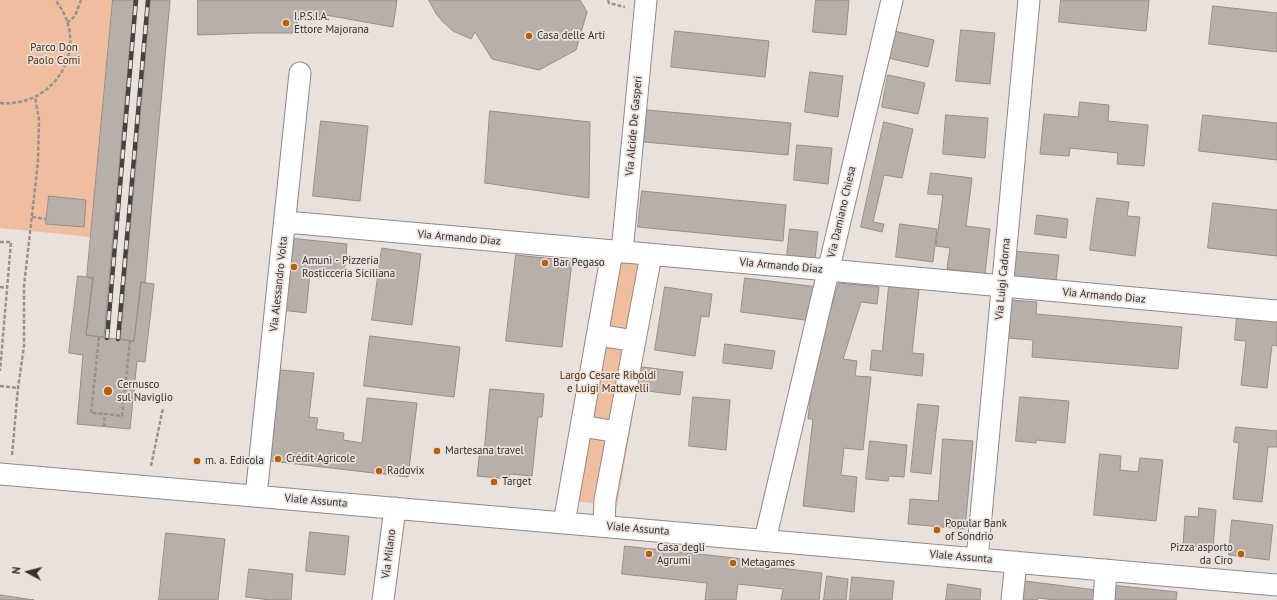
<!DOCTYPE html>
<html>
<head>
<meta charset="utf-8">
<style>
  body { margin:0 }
  #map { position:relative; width:1277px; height:600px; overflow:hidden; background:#e9e1dc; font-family:"PT Sans",sans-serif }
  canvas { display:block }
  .north { position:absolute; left:8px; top:552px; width:40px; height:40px; -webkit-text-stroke:3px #e9e1dc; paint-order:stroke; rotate:277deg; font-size:11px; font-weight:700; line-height:16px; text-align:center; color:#33302e }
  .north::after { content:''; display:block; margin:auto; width:14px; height:18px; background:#33302e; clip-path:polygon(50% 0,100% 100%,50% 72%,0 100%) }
</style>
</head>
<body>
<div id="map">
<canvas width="1277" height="600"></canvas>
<div class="north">N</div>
</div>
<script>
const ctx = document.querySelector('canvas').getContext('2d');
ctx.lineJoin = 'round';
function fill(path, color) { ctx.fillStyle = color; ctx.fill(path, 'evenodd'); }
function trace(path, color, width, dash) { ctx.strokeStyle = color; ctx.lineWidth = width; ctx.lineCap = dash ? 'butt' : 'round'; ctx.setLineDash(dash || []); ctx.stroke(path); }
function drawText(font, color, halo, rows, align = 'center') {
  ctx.font = font + ' "PT Sans",sans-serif'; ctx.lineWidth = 3.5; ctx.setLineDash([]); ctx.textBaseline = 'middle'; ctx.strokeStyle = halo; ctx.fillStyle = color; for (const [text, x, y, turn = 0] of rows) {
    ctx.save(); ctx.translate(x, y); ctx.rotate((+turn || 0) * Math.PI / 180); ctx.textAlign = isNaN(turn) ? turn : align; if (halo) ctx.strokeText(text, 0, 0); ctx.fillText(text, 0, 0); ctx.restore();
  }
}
fill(new Path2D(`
  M0,0H113L91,237L0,228Z
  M600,259L659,265L617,506L557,499Z`), '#eebe9f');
const building = new Path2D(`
  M113,0H134L104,337L86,335L93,278L87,277Z
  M151,0H170L145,283L141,282L134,341L121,339Z
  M198,0H397L393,27L320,14V20L296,18L300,33H253L198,35Z
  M429,0H580L587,12L576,50L539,70L492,59L475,32L471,39L453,31L444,23L437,15Z
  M816,0H849L846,35L813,32Z
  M1061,0H1149L1146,31L1059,22Z
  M1213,6L1277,13V52L1209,44Z
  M961,30L995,33L990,84L956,81Z
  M675,31L769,41L765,77L671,67Z
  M894,31L934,40L928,67L888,58Z
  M810,72L843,76L838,117L805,112Z
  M888,75L925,83L918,114L882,107Z
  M1080,102L1109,105L1108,121L1148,125L1144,166L1117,164L1118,153L1070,148L1069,156L1040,154L1044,114L1078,117Z
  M647,110L791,123L788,155L644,142Z
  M490,111L590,122L589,198L485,183Z
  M946,115L988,118L985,158L943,154Z
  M1203,115L1277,123V160L1199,151Z
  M321,121L368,126L360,201L313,196Z
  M884,122L913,129L902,178L884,175L873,222L884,224L882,232L861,227Z
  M797,145L832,148L828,184L794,180Z
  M931,173L972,178L966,226L990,229L985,274L947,269L950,248L936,246L943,195L928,194Z
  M642,191L786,205L783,241L638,227Z
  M49,196L86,200L84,227L46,224Z
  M1097,198L1129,202L1127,216L1140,217L1135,256L1090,250Z
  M1213,203L1277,210V256L1208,248Z
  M1037,215L1068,219L1066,238L1035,234Z
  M900,224L937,229L933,262L896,257Z
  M790,229L818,232L815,259L787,256Z
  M289,238L347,244L344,276L310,273L306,313L282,310Z
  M382,248L421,254L412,325L372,320Z
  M1012,251L1059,255L1056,280L1010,276Z
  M516,255L572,261L562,347L506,341Z
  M78,276L93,278L86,335L130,341H134L141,282L154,284L145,362L137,361L130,429L77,424L83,355L69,353Z
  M745,278L818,287L813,321L741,312Z
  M839,283L879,287L877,304L861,302L843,359L857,361L855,376L871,377L863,450L844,448L841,475L857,477L854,512L803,506L813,419H808L814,365Z
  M889,286L919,289L912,353L924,354L922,376L870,370L872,350L882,351Z
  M665,287L712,294L709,317L701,316L695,356L655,350Z
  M1011,300L1037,302L1036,314L1182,327L1178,369L1032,357L1033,340L1007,338Z
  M1237,316L1277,321V346L1272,345L1267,388L1241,385L1246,341L1235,340Z
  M370,336L460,347L454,397L364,386Z
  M725,344L775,351L772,369L723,363Z
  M634,366L683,372L680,395L631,389Z
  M281,370L314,373L309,417L318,418L316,429L344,433L343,440L362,443L367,398L417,403L408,477L271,461Z
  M490,389L544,394L542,417H538L532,476L510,474L509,479L477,476L480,450H484Z
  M693,397L730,400L726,450L689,446Z
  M1020,397L1069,401L1065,443L1036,440V443L1016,441Z
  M918,404L939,406L931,474L911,472Z
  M1236,427L1277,431V447H1268L1262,502L1233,499L1239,443L1234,442Z
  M943,439L973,441L965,529L908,524L910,499L938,501Z
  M870,441L907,445L904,477L889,476L888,481L866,479Z
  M1100,454L1121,456L1120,470L1138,472L1140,458L1163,460L1156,521L1094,515Z
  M1199,508L1216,510L1213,548L1183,545L1185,516L1198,517Z
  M1232,520L1273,525L1269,560L1229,555Z
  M310,532L349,536L345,575L306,571Z
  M166,533L225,539L218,600H159Z
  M625,546L781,563L780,568L822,573L819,600H781L783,589L738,584L736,600H705L707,583L622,574Z
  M249,569L293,574L291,600H270L246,597Z
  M827,576L848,579L846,600H824Z
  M852,577L894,581L892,600H850Z
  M1017,580L1096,590L1095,600H1056L1038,598L1037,600H1015Z
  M948,584L981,589L980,600H946Z
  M1111,585L1177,592L1176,600H1109Z
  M0,595L34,600H0Z`);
fill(building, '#b7afaa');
trace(building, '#958e89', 1);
const street = new Path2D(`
  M286,222L828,270L1277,311
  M622,252L646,0
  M598,335L635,341
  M581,426L618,432
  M0,474L1277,585
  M256,496L300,73
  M564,523L612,252
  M604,526L605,500L651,255
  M765,540L892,0
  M977,559L1029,0
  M383,600L395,508
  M1012,600L1016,562
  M1104,600L1106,570`);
trace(street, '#918985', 23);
trace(new Path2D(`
  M608,0L609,3L625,7
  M67,23L75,16L81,0
  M0,103C57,108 92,44 55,0
  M32,217L46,219
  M0,242H11L0,371
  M0,287L7,288
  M99,337L91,413L105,414
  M0,386L18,388
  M104,427L105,414L122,416L130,341
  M12,455L18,388L24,346V286L38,162L39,119L35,97
  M151,466L163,408`), '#97928e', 2.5, [4, 2]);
trace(street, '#fff', 21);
const rail = new Path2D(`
  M107,338L136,0
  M118,339L148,0`);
trace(rail, '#474341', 4.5);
trace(rail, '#e9e1dc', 3, [9]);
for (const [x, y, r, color] of [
  [286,23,4,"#b95e03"],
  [529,36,4,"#b95e03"],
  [545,263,4,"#b95e03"],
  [294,267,4,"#b95e03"],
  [108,391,5,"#b95e03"],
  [437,451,4,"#b95e03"],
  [278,459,4,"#b95e03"],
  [197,461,4,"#b95e03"],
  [379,471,4,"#b95e03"],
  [494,482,4,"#b95e03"],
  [937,530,4,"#b95e03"],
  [649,554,4,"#b95e03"],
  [1241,554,4,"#b95e03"],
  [733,563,4,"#b95e03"]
]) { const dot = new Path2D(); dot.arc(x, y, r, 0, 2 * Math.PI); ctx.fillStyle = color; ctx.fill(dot); trace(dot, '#e9e1dc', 1.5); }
drawText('11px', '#33302e', '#e9e1dc', [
  ["I.P.S.I.A.",294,17],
  ["Ettore Majorana",294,30],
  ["Casa delle Arti",537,36],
  ["Amunì - Pizzeria",302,261],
  ["Rosticceria Siciliana",302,274],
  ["Bar Pegaso",553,263],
  ["Cernusco",117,385],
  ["sul Naviglio",117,398],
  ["Martesana travel",445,451],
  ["Crédit Agricole",286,459],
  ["m. a. Edicola",205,461],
  ["Radovix",387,471],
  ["Target",502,482],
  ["Popular Bank",945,524],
  ["of Sondrio",945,537],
  ["Casa degli",657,548],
  ["Agrumi",657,561],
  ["Pizza asporto",1233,548,"right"],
  ["da Ciro",1233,561,"right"],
  ["Metagames",741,563]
], 'left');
drawText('11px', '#552a05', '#e9e1dc', [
  ["Parco Don",54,48],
  ["Paolo Comi",54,61],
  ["Largo Cesare Riboldi",608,376],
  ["e Luigi Mattavelli",608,389]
]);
drawText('11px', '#33302e', '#e9e1dc', [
  ["Via Alcide De Gasperi",634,126,-85],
  ["Via Damiano Chiesa",842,212,-77],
  ["Via Armando Diaz",459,238,5],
  ["Via Armando Diaz",781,266,5],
  ["Via Luigi Cadorna",1003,279,-85],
  ["Via Alessandro Volta",279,284,-84],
  ["Via Armando Diaz",1104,296,5],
  ["Viale Assunta",316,501,5],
  ["Viale Assunta",638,529,5],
  ["Via Milano",389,554,-83],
  ["Viale Assunta",961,557,5]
]);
</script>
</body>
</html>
